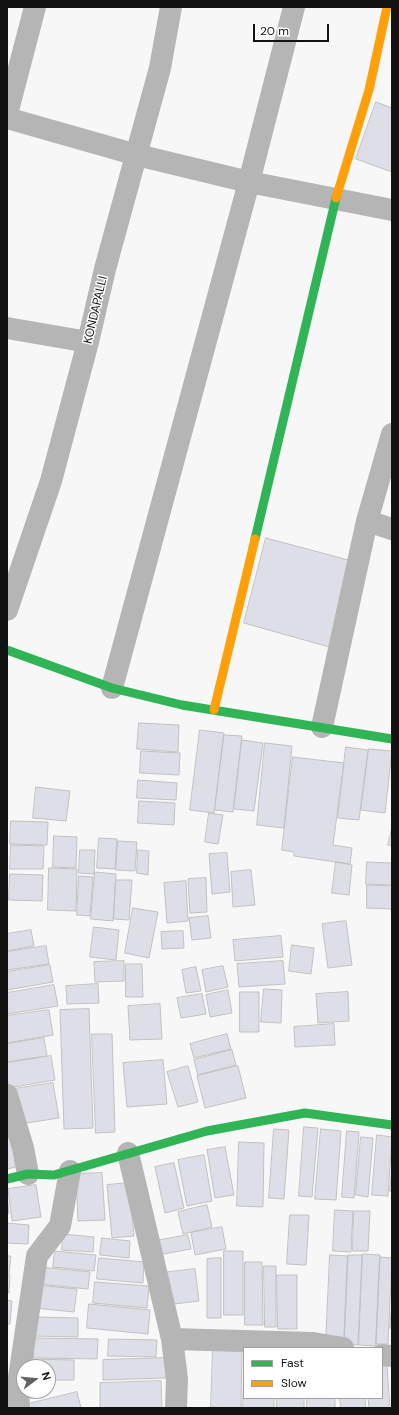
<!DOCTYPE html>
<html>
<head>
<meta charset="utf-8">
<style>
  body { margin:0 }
  #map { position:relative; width:399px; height:1415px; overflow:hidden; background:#f7f7f8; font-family:"DM Sans",sans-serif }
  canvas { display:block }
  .frame { position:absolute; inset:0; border:8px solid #121212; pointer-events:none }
  .legend { position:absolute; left:243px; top:1347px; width:140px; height:52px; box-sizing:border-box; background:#fff; border:1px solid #a0a0a0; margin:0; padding:5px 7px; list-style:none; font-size:12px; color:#121212 }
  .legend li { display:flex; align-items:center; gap:8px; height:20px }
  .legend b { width:20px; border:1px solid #a0a0a0 }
  .north { position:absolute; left:16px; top:1359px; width:40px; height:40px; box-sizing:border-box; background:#fff; border:1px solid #a0a0a0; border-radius:50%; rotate:74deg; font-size:11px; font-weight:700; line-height:16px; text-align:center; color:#121212 }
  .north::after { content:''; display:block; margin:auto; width:14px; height:18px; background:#626262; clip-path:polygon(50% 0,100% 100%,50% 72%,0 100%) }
  .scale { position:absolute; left:253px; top:24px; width:76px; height:18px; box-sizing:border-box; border:2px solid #121212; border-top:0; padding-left:5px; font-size:12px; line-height:14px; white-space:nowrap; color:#121212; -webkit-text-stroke:3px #fff; paint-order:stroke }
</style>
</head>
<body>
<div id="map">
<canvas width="399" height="1415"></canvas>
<div class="frame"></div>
<ul class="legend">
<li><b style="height:5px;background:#30b455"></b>Fast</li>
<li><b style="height:5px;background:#ff9f0a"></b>Slow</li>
</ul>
<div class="north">N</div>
<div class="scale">20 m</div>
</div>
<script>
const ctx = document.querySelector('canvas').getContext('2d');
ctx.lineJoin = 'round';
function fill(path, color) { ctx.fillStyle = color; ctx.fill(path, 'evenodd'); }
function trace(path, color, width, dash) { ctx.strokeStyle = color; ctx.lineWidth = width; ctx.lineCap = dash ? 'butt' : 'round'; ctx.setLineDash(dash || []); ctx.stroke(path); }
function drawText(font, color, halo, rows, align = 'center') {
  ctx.font = font + ' "DM Sans",sans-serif'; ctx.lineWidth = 3; ctx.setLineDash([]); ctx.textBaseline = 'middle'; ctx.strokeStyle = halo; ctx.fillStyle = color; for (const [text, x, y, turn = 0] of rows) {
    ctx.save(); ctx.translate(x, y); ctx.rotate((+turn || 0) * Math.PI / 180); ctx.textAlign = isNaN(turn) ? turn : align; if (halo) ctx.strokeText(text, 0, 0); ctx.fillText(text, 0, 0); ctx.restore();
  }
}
const building = new Path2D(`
  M376,102L392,108V172L356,159Z
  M266,538L352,561L329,647L244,623Z
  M139,723L179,725L178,752L137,749Z
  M200,730L224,733L214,813L190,810Z
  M224,735L242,736L233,812L215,810Z
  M242,740L263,743L254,811L234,809Z
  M265,743L292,746L284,828L257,825Z
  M346,747L368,750L359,820L338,818Z
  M369,749L392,751L385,813L361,810Z
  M141,751L180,753L179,775L140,773Z
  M293,757L344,763L333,845L352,848L350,864L294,856V852L282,850Z
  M138,780L177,783L176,800L137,798Z
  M36,787L70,791L66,821L33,818Z
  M139,801L175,803L174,825L138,823Z
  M209,813L223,815L218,844L205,842Z
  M11,821L48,822L47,845L10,844Z
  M392,828V846L388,845Z
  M54,836L77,837L76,868L53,867Z
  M99,838L117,839L115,869L97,868Z
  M118,841L137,842L135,871L116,870Z
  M11,845L44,846L43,869H10Z
  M80,850H95L94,874L79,873Z
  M138,850L149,851L148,875L137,873Z
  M227,853L230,892L212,894L209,854Z
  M336,862L352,865L349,895L332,893Z
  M367,862L392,863V885L366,884Z
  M49,868L77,869L76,911L48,910Z
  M251,870L255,905L233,907L231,872Z
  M95,872L116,874L113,921L91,919Z
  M10,874L43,875L42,901L9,900Z
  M79,876L93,877L90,916L77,915Z
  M206,878L207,912L190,913L188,879Z
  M116,880H132L129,920L114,919Z
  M186,881L188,921L167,923L164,883Z
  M367,885L392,886V909L367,908Z
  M133,908L158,912L149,958L125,953Z
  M208,916L211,938L192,940L189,918Z
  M346,921L352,965L328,968L322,924Z
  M94,927L119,930L116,960L90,957Z
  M31,930L34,946L7,951V934Z
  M183,931L184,948L162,949L161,932Z
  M281,936L283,957L235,961L233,940Z
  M292,945L314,948L311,974L289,971Z
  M46,946L49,964L7,970V952Z
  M124,961V981L95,982L94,962Z
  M283,961L285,984L239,987L237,964Z
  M126,964H142L143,997H126Z
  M50,965L53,982L7,990V972Z
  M223,966L228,987L206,992L202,970Z
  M196,967L201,991L186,993L182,970Z
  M98,984L99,1003L67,1004L66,986Z
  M54,985L58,1006L7,1014V993Z
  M264,989L282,990L281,1023L261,1022Z
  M228,990L232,1013L210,1017L206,995Z
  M240,992H259V1032H240Z
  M348,992L349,1021L318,1023L316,994Z
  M202,994L206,1014L181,1018L177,998Z
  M160,1004L162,1039L130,1040L128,1006Z
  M89,1009L93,1128L64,1129L60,1010Z
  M49,1010L53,1035L7,1043V1016Z
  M334,1024L335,1045L295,1047L294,1027Z
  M92,1034H112L115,1132L96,1133Z
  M227,1034L231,1049L194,1058L190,1044Z
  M44,1038L47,1056L7,1062V1044Z
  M232,1050L236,1065L198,1075L194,1060Z
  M51,1056L55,1080L8,1088L7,1063Z
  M163,1060L167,1104L127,1107L123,1063Z
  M188,1066L198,1102L178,1107L167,1072Z
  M238,1066L246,1098L205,1108L197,1076Z
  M53,1083L59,1118L20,1124L14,1089Z
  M7,1110L20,1166L7,1169Z
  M304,1127L318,1128L312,1197L299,1196Z
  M274,1129L289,1130L284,1199L269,1198Z
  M321,1129L341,1131L336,1200L315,1199Z
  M347,1131L359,1132L354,1198L342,1197Z
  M377,1135L392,1137L388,1196L372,1195Z
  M361,1137L373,1138L368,1197L356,1195Z
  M239,1142L264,1143L263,1207L237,1206Z
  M225,1147L234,1195L215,1198L207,1150Z
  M204,1155L212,1201L187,1206L178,1160Z
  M174,1163L184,1208L165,1213L155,1167Z
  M392,1169V1191H390Z
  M102,1173L105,1220L78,1221L76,1174Z
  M129,1183L134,1236L112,1238L107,1185Z
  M36,1185L41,1217L12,1221L8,1189Z
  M7,1196L9,1213L7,1214Z
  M207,1205L212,1227L183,1234L178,1212Z
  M335,1210L353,1211L351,1252L333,1251Z
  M354,1211H370L368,1251H353Z
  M290,1215H309L306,1265L287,1264Z
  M7,1223L29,1225L28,1244L7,1243Z
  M222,1227L226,1249L195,1255L191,1233Z
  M63,1234L94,1237L93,1252L62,1250Z
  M188,1235L191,1249L158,1255L155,1241Z
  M102,1238L130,1241L129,1258L100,1255Z
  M55,1251L96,1255L94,1271L53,1267Z
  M224,1251H243V1315H224Z
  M363,1254L380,1255L376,1346L359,1345Z
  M330,1255L348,1256L344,1344L326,1343Z
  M348,1255H362L358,1345L344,1344Z
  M7,1256H11L9,1274H7Z
  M380,1257L392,1258L388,1344H376Z
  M99,1258L144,1262L143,1283L97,1279Z
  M221,1258V1318H207V1259Z
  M245,1262H262L263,1325H245Z
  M264,1266H276V1327H265Z
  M40,1267L90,1272L88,1289L38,1284Z
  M195,1269L199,1301L166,1305L162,1273Z
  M7,1275H10L9,1293H7Z
  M277,1275H297V1329H278Z
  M95,1282L149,1286L147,1308L93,1303Z
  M36,1285L77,1289L74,1312L34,1308Z
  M7,1300L12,1301L10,1324H7Z
  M89,1304L150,1310L148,1334L87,1328Z
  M392,1304V1328H390Z
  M34,1317L78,1318V1337L34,1336Z
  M34,1338L98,1339L97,1359L34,1358Z
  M109,1339L157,1340L156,1357L108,1356Z
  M213,1348L242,1349L241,1408L211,1407Z
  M165,1358L166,1378L103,1380V1360Z
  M28,1359L74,1360V1380H48V1367H28Z
  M382,1366H387L390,1408H369L368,1398H382Z
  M244,1373V1398H274V1408H243Z
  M161,1381L162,1408H100V1383Z
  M77,1392L81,1408H25L24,1405Z
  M277,1398H304V1408H277Z
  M307,1398H335V1408H307Z
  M340,1398H365L366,1408H341Z`);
fill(building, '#dedee8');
trace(building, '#c1c1c2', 1);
trace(new Path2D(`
  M7,114L35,7
  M7,118L137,155L249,182L392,210
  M7,328L88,342
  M367,521L392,529
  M7,610L51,481L88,342L105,269L160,68L171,7
  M112,688L249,182L294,7
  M322,727L367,521L392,434
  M7,1095L23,1148L28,1174
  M128,1153L172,1339L177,1379L176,1408
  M172,1339L313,1343L343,1348
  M382,1355L392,1356
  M19,1408L18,1384L37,1256L60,1226L70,1171`), '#b5b5b5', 22);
trace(new Path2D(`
  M255,539L336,198
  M7,650L112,688L182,705L392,739
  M7,1179L28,1174L54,1175L207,1131L305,1113L392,1125`), '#30b455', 9);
trace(new Path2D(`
  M336,198L369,90L387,7
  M214,710L255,539`), '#ff9f0a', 9);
drawText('12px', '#121212', '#fff', [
  ["KONDAPALLI",96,310,-77]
]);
</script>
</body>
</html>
